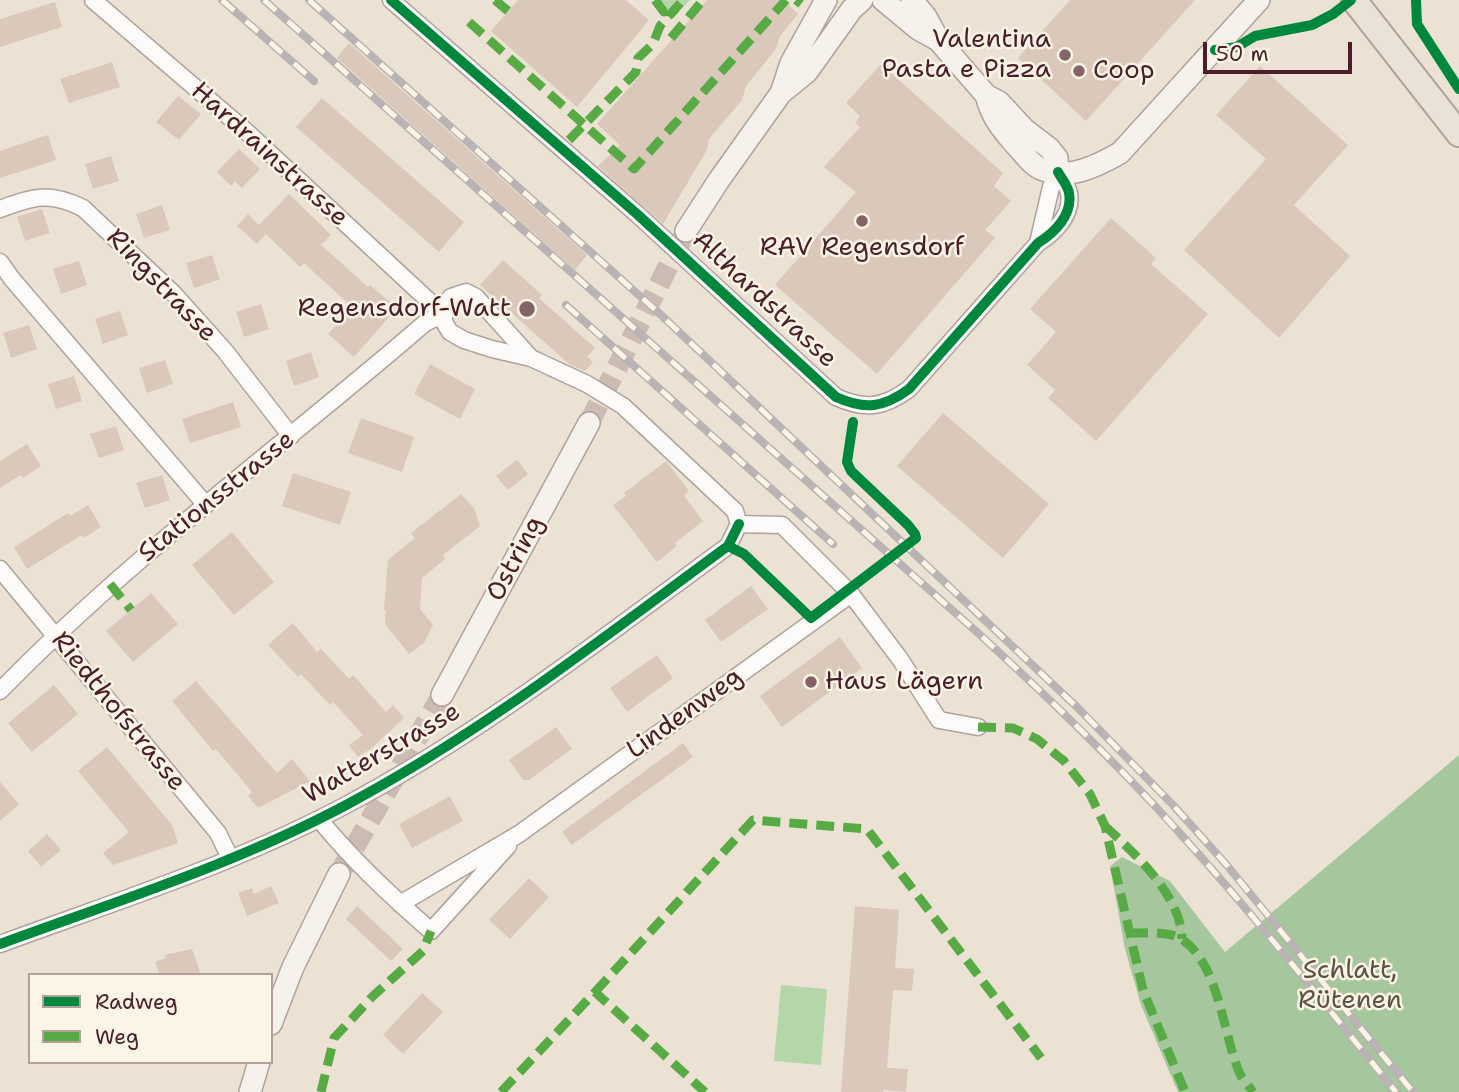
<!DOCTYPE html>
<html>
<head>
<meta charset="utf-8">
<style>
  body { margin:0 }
  #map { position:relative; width:1459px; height:1092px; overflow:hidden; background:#ece2d4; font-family:"Shantell Sans",sans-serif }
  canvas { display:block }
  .legend { position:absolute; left:28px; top:973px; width:245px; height:91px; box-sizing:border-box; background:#fcf5e5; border:2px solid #b59f9b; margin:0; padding:9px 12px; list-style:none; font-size:21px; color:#4a1f2b }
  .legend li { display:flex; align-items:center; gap:14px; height:35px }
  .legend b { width:35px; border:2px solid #b59f9b }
  .scale { position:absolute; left:1203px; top:42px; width:149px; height:32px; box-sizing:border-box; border:4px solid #4a1f2b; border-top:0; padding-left:9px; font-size:21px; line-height:24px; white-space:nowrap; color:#4a1f2b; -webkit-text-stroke:5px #fcf5e5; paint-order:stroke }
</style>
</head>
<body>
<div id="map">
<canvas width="1459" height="1092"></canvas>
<ul class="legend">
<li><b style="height:9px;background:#00873e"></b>Radweg</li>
<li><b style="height:9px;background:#57aa44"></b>Weg</li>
</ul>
<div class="scale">50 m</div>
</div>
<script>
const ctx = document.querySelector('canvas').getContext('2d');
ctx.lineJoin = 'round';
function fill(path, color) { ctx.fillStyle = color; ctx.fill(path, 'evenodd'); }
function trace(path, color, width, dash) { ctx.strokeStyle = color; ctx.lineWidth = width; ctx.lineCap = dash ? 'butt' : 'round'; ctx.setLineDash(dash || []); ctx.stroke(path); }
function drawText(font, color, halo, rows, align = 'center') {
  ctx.font = font + ' "Shantell Sans",sans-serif'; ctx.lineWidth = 5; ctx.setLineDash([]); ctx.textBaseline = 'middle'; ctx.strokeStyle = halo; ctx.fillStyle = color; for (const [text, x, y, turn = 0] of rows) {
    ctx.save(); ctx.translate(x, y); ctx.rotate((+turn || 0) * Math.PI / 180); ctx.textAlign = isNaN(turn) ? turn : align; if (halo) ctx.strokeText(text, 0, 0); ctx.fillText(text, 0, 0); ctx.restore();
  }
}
fill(new Path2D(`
  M656,0H690L672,18Z
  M781,985L827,989L821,1065L774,1061Z`), '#b4d6a9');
fill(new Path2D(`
  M1459,755V1092H1178L1141,1005L1125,949L1110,866L1122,857L1170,881L1225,952Z`), '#a6c69e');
fill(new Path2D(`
  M518,0H626L649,20L577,107L491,31Z
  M707,0H783L798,14L780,36L776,49L746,86L742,100L709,139L707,150L663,224L598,166L620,145L597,124Z
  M1070,0H1195L1086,121L1018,58Z
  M55,2L62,27L0,47V19Z
  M349,43L587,255L575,270L337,58Z
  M112,62L120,87L69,103L60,79Z
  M881,64L1003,173L994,186L1011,201L985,230L995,238L877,374L775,285L856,192L824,167L860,127L855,123L860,116L846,103Z
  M1260,66L1348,145L1294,205L1350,256L1279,338L1184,250L1266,159L1216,115Z
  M178,96L201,114L179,140L156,122Z
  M322,98L464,222L439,252L296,127Z
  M48,135L56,160L0,178V151Z
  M239,149L260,169L242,188L235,181L231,186L217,172Z
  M111,156L119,181L93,189L85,164Z
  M289,194L331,235L321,245L368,287L370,285L397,308L354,357L328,334L352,307L304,263L300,267L266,234L257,244L237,226L248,214L259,225Z
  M162,205L170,230L144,238L136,214Z
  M42,209L50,233L25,241L17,217Z
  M1111,218L1156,258L1151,264L1208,314L1096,441L1048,398L1055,390L1027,365L1056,332L1030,309Z
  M212,255L220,279L194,288L186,263Z
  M503,260L542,295L539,298L595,348L587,357L593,362L585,371L569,364L480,285Z
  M79,261L87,285L61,294L53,269Z
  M261,304L269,329L244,337L236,312Z
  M120,311L128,335L103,344L95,319Z
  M29,325L37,349L11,358L3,333Z
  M311,352L319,377L294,386L286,361Z
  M165,360L173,384L147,393L139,368Z
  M430,364L475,389L460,419L414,394Z
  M74,376L82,401L56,409L48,384Z
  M233,402L241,427L190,443L182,419Z
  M943,413L1049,504L1003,558L897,466Z
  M361,418L414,437L402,472L348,453Z
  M116,426L124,450L99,458L90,434Z
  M27,444L41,466L23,478L21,475L0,488V461Z
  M517,460L528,474L508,490L496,476Z
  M666,461L689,491L684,496L703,521L675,543L677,546L657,562L613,505L626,496L624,493Z
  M293,473L351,492L340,525L282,506Z
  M162,475L170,500L145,508L136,483Z
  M461,494L474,508L480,526L443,555L445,559L422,578L420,609L433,625L424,643L409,654L385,624L386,611L384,610L388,560L415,538L411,533Z
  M88,505L101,527L84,538L82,535L27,569L14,547L68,513L70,516Z
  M232,532L274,582L234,615L192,565Z
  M751,586L768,609L721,642L705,620Z
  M151,593L178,624L133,662L106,631Z
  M293,623L317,652L321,649L349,679L353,675L386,712L393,705L404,718L372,748L358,757L349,745L363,735L333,702L330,705L301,674L298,677L268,645Z
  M840,637L862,668L782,727L760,696Z
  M657,655L673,678L627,712L610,688Z
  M196,681L277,773L292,759L310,781L258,808L248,796L252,792L216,749L213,751L172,701Z
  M54,685L78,714L32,752L8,723Z
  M556,727L572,749L529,780H523L509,760Z
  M683,743L693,757L572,845L562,832Z
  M107,747L172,825L178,843L113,865L103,853L129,832L78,771Z
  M0,782L19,804L0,821Z
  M450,796L463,821L412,848L399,824Z
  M47,834L61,850L41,867L28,851Z
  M529,878L549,897L510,939L489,920Z
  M271,886L279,903L247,916L238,893L252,888L254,894Z
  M357,906L403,949L391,961L346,919Z
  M855,906L899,910L895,968L914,969L912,991L893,990L887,1068L908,1069L906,1092L883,1090V1092H841Z
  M192,949L201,975H160L155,962L166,958L165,955Z
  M422,993L443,1012L403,1054L383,1035Z`), '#dac8ba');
trace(new Path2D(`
  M589,423L686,231
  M339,874L442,695`), '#ccbbb2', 21, [21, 10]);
const street = new Path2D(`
  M93,0L248,133L443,314
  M391,0L637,214L836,397C865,410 883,408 909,389L1038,243C1054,233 1073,215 1069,193C1068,186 1061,178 1058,172
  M0,209C33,197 49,191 83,208L174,294L225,351L291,436
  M1038,243L1051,187L1058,172
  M0,262L12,279L206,505
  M531,358L476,297L466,292L451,297L444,306V322L450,332L464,340L492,349L531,358L587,384L623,406L735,511L739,524
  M739,524L782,525L851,594L900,659L939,720L978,727
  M0,569L218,833L230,858
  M0,691C131,556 283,446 425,323L443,314
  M319,819C352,860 391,896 431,931L508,846
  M400,904L519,834L851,594
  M0,944C117,901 238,863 348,804C483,732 605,636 728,546L739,524`);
const secondary = new Path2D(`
  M883,0L918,29L938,40
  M912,0L926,17L939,41L986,95L999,102L1024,129L1049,148L1057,158L1058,172
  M781,93L791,63L826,0
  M986,95C991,115 1000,127 1013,142C1021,150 1031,165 1041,169C1068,181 1097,166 1120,153L1259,0
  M686,231L719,180L781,93L807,72L852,9L862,0
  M442,695L589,423
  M271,1024L293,967L339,874
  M250,1092L259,1062`);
const primary = new Path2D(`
  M1354,0L1459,134`);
trace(street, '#aea39c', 19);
trace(secondary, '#aea39c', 24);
trace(primary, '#aea39c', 28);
trace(street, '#fcfbf9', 16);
trace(secondary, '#f6f1eb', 21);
trace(primary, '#ebe2d7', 24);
const rail = new Path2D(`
  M222,0L314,81
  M264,0L978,633C1050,699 1120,766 1185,839C1259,921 1327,1007 1396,1092
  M309,0L660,314L1078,708L1173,805L1225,863L1413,1092
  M566,305L833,544`);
trace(rail, '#bab3b3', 8);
trace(rail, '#fcf5e5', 5, [16]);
trace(new Path2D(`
  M495,0L508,11
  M655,0L664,12L672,11L676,15
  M796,0L801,4
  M469,22L634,169L786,0
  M671,38L703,0
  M569,140L636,72L638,58L653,44L660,26L683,0
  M110,584L131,610
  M978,727L1013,728L1037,739L1064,761L1090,794L1105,826L1143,990L1185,1092
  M1105,826C1135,854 1181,895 1182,939
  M1130,933C1146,933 1170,931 1183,940C1220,966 1223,1036 1240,1074C1243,1080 1249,1086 1253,1092
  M595,992L753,820L867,829L1041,1058
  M321,1092L334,1038L373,996L423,951L431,931
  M501,1092L595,992L705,1092`), '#57aa44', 9, [18, 9]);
trace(new Path2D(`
  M391,0L637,214L836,397C865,410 883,408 909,389L1038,243C1054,233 1073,215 1069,193C1068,186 1061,178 1058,172
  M1416,0L1417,24L1459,89
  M1215,50L1237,47L1255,36L1312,25L1333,14L1351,0
  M728,546L744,554L811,618L916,538L915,534L908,525L851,471L847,462L853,422
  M0,944C117,901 238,863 348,804C483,732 605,636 728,546L739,524`), '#00873e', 10);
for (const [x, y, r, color] of [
  [1065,55,7,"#836366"],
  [1079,71,7,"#836366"],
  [862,221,7,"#836366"],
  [527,309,9,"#836366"],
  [811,682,7,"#836366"]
]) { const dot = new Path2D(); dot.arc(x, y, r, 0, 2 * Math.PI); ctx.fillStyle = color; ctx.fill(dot); trace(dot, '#fcf5e5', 2.5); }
drawText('26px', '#4a1f2b', '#fcf5e5', [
  ["Valentina",1051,40],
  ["Pasta e Pizza",1051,70],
  ["Coop",1093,71,"left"],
  ["RAV Regensdorf",862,248,"center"],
  ["Regensdorf-Watt",511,309],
  ["Haus Lägern",825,682,"left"]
], 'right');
drawText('26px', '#4a1f2b', '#fcf5e5', [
  ["Hardrainstrasse",269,155,42],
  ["Ringstrasse",161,286,46],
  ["Althardstrasse",764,300,43],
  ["Stationsstrasse",217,497,-39],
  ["Ostring",516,559,-62],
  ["Riedthofstrasse",118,712,51],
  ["Lindenweg",685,714,-36],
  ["Watterstrasse",382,754,-30]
]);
drawText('26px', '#5c5346', '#fcf5e5', [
  ["Schlatt,",1350,971],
  ["Rütenen",1350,1001]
]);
</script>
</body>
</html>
